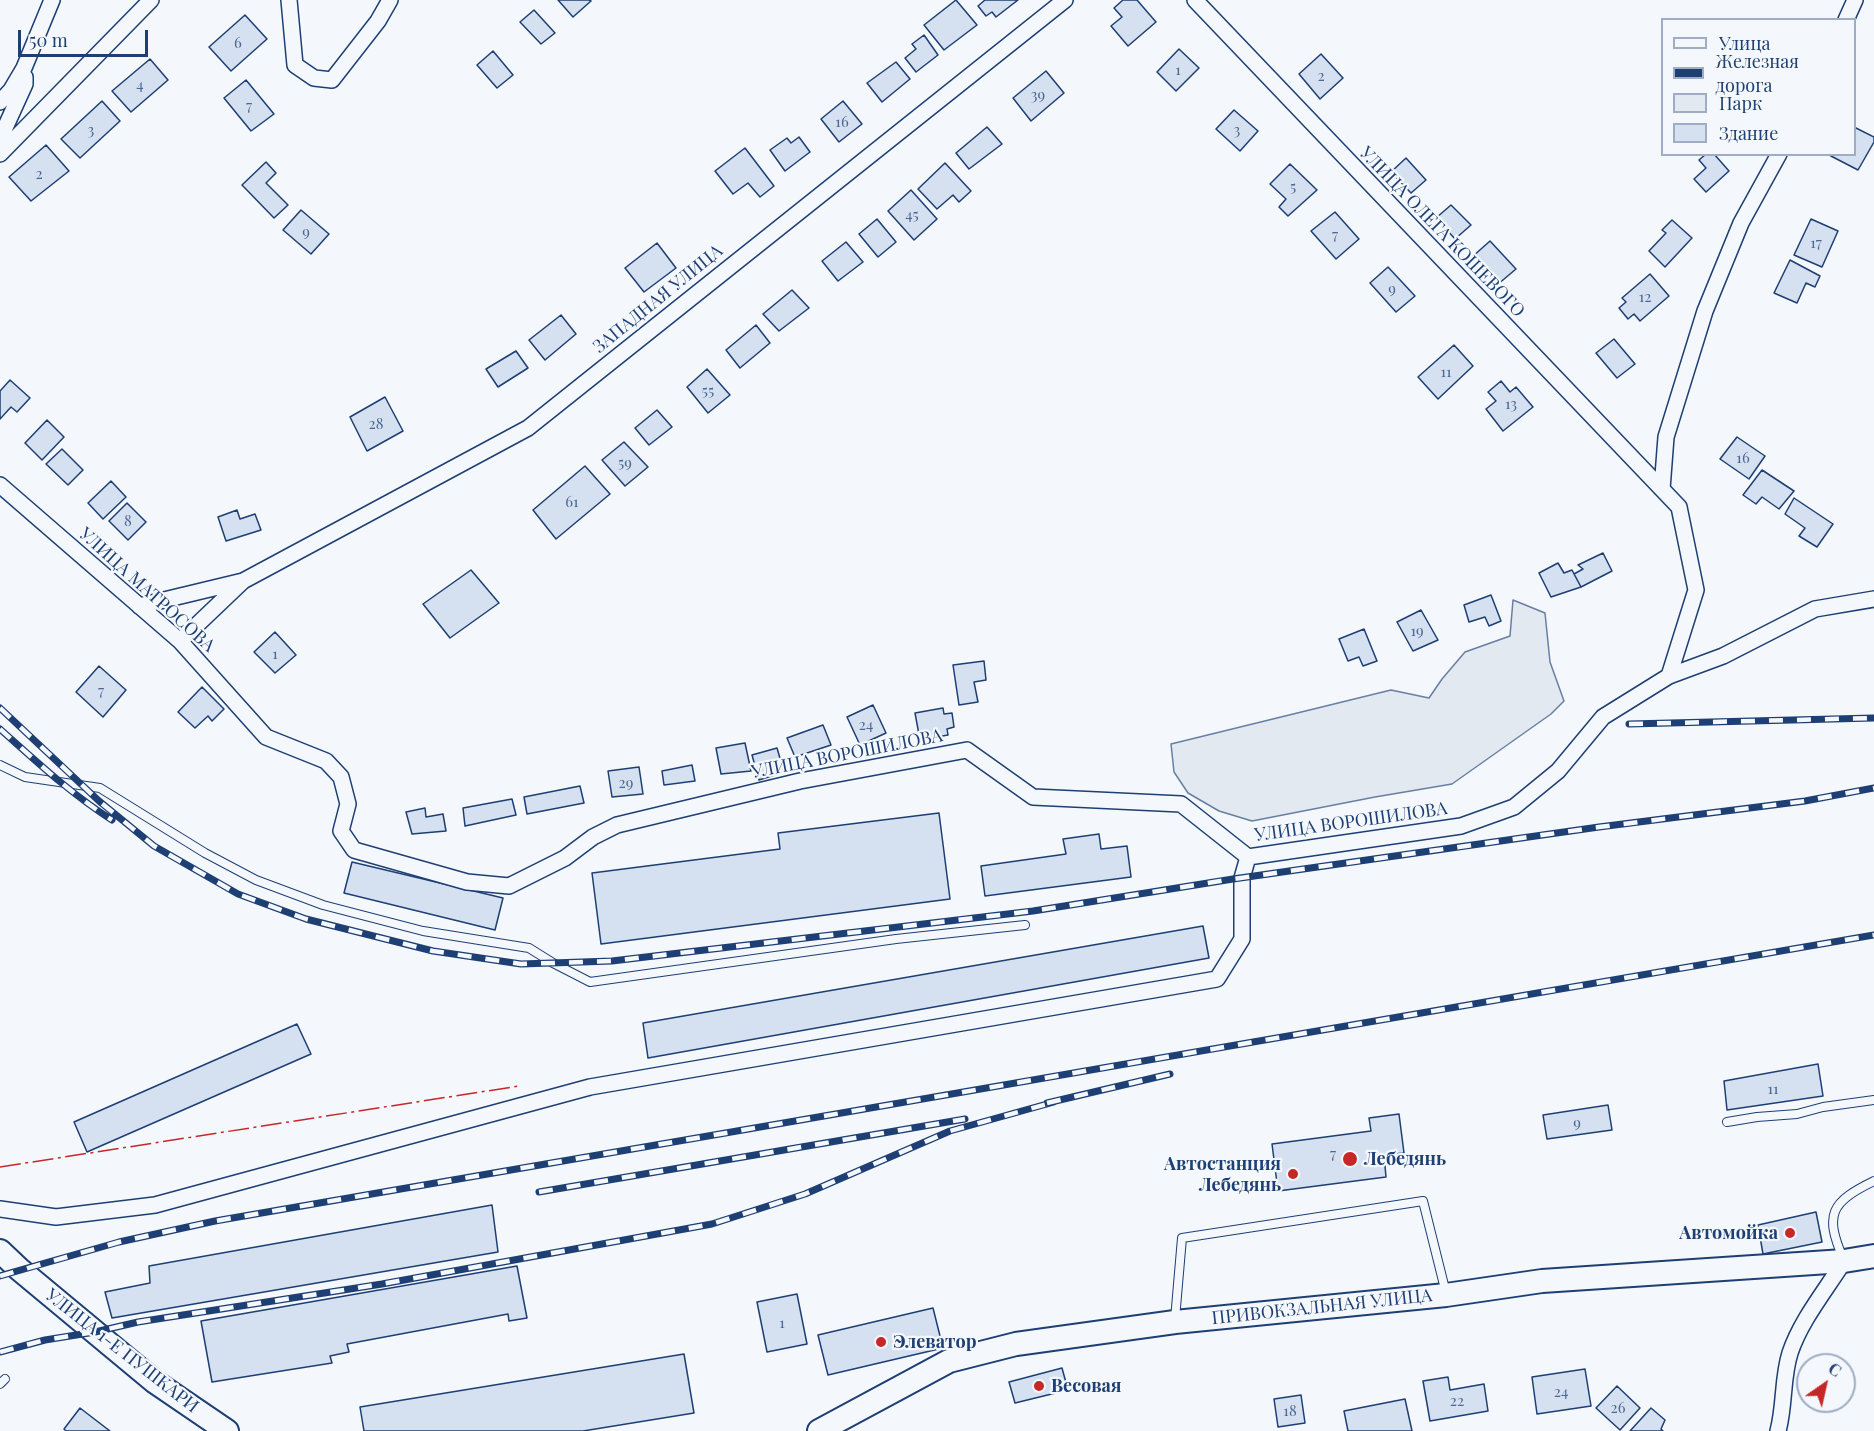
<!DOCTYPE html>
<html>
<head>
<meta charset="utf-8">
<style>
	body { margin:0 }
	#map { position:relative; width:1874px; height:1431px; overflow:hidden; background:#f4f7fb; font-family:"Playfair Display",serif }
	canvas { display:block }
	.legend { position:absolute; left:1661px; top:18px; width:195px; height:138px; box-sizing:border-box; background:#f4f7fb; border:2px solid #9eadc5; margin:0; padding:8px 10px; list-style:none; font-size:18px; color:#1d3f73 }
	.legend li { display:flex; align-items:center; gap:12px; height:30px }
	.legend b { width:30px; border:2px solid #9eadc5 }
	.north { position:absolute; left:1796px; top:1353px; width:60px; height:60px; box-sizing:border-box; background:#f4f7fb; border:2px solid #9eadc5; border-radius:50%; rotate:34deg; font-size:16px; font-weight:700; line-height:24px; text-align:center; color:#1d3f73 }
	.north::after { content:''; display:block; margin:auto; width:21px; height:27px; background:#c62828; clip-path:polygon(50% 0,100% 100%,50% 72%,0 100%) }
	.scale { position:absolute; left:18px; top:30px; width:130px; height:27px; box-sizing:border-box; border:3px solid #1d3f73; border-top:0; padding-left:8px; font-size:18px; line-height:21px; white-space:nowrap; color:#1d3f73; -webkit-text-stroke:4px #f4f7fb; paint-order:stroke }
</style>
</head>
<body>
<div id="map">
<canvas width="1874" height="1431"></canvas>
<ul class="legend">
<li><b style="height:8px;background:#f4f7fb"></b>Улица</li>
<li><b style="height:8px;background:#1d3f73"></b>Железная дорога</li>
<li><b style="height:16px;background:#e3e9f0"></b>Парк</li>
<li><b style="height:16px;background:#d5e0f0"></b>Здание</li>
</ul>
<div class="north">С</div>
<div class="scale">50 m</div>
</div>
<script>
const ctx = document.querySelector('canvas').getContext('2d');
ctx.lineJoin = 'round';
function paint(path, color) { ctx.fillStyle = color; ctx.fill(path, 'evenodd'); }
function strokePath(path, color, width, dash) { ctx.strokeStyle = color; ctx.lineWidth = width; ctx.lineCap = dash ? 'butt' : 'round'; ctx.setLineDash(dash || []); ctx.stroke(path); }
function drawText(font, color, halo, rows, align = 'center') {
  ctx.font = font + ' "Playfair Display",serif'; ctx.lineWidth = 4.5; ctx.setLineDash([]); ctx.textBaseline = 'middle'; ctx.strokeStyle = halo; ctx.fillStyle = color; for (const [text, x, y, turn = 0] of rows) {
    ctx.save(); ctx.translate(x, y); ctx.rotate((+turn || 0) * Math.PI / 180); ctx.textAlign = isNaN(turn) ? turn : align; if (halo) ctx.strokeText(text, 0, 0); ctx.fillText(text, 0, 0); ctx.restore();
  }
}
const green = new Path2D(`
	M 1513,600 L 1545,613 L 1550,662 L 1564,701 L 1551,714 L 1452,784 L 1375,797 L 1252,821 L 1219,811 L 1188,793 L 1174,772 L 1171,744 L 1391,690 L 1429,698 L 1442,679 L 1465,652 L 1510,636 Z`);
paint(green, '#e3e9f0');
strokePath(green, '#687fa3', 1.5);
const building = new Path2D(`
	M 558,0 L 589,0 L 591,1 L 573,17 Z
	M 956,0 L 977,25 L 944,50 L 924,25 Z
	M 1018,0 L 996,17 L 992,12 L 986,16 L 978,6 L 985,0 Z
	M 1123,0 L 1137,0 L 1156,22 L 1128,46 L 1111,26 L 1122,17 L 1114,8 Z
	M 534,10 L 555,33 L 541,44 L 520,22 Z
	M 245,15 L 267,39 L 231,71 L 209,47 Z
	M 924,35 L 938,55 L 916,72 L 905,58 L 916,49 L 912,44 Z
	M 1179,49 L 1199,68 L 1176,91 L 1157,72 Z
	M 493,51 L 513,75 L 497,88 L 477,65 Z
	M 1321,54 L 1343,78 L 1320,99 L 1299,74 Z
	M 150,59 L 168,80 L 131,112 L 112,91 Z
	M 896,62 L 910,79 L 882,102 L 867,83 Z
	M 1046,71 L 1064,93 L 1031,121 L 1013,98 Z
	M 246,80 L 274,114 L 251,131 L 224,98 Z
	M 102,101 L 120,121 L 80,158 L 61,139 Z
	M 843,101 L 862,124 L 839,142 L 821,119 Z
	M 1234,110 L 1258,131 L 1240,151 L 1216,129 Z
	M 987,127 L 1002,144 L 969,169 L 956,153 Z
	M 1854,127 L 1874,137 L 1874,142 L 1858,170 L 1829,155 L 1854,154 Z
	M 799,137 L 810,152 L 785,171 L 770,150 L 787,138 L 791,143 Z
	M 46,145 L 69,171 L 31,201 L 9,177 Z
	M 745,148 L 774,186 L 760,197 L 748,183 L 733,194 L 715,171 Z
	M 1706,154 L 1714,154 L 1729,171 L 1706,192 L 1694,179 L 1706,168 L 1699,160 Z
	M 1406,158 L 1426,180 L 1411,193 L 1391,172 Z
	M 266,162 L 276,173 L 266,183 L 288,205 L 274,218 L 242,185 Z
	M 945,163 L 971,191 L 959,202 L 953,195 L 937,209 L 918,189 Z
	M 1290,164 L 1317,190 L 1288,216 L 1279,207 L 1286,199 L 1270,184 Z
	M 911,190 L 937,219 L 914,240 L 888,211 Z
	M 1451,205 L 1471,225 L 1455,239 L 1436,218 Z
	M 301,210 L 329,234 L 311,254 L 283,230 Z
	M 1335,212 L 1359,239 L 1336,259 L 1311,231 Z
	M 877,219 L 896,242 L 878,257 L 859,234 Z
	M 1811,219 L 1838,231 L 1822,267 L 1794,255 Z
	M 1672,220 L 1692,238 L 1665,267 L 1649,251 L 1666,233 L 1662,230 Z
	M 1490,241 L 1516,269 L 1497,285 L 1472,257 Z
	M 846,242 L 863,262 L 838,281 L 822,261 Z
	M 657,243 L 676,268 L 644,292 L 625,268 Z
	M 1790,260 L 1820,276 L 1815,287 L 1806,283 L 1797,303 L 1774,293 Z
	M 1388,267 L 1415,296 L 1396,312 L 1370,283 Z
	M 1650,274 L 1669,296 L 1640,321 L 1634,314 L 1628,319 L 1619,308 L 1626,302 L 1622,298 Z
	M 792,290 L 809,308 L 779,331 L 763,314 Z
	M 561,315 L 576,334 L 545,360 L 529,340 Z
	M 756,325 L 770,343 L 740,368 L 726,350 Z
	M 1614,339 L 1635,364 L 1617,378 L 1596,353 Z
	M 1454,345 L 1473,366 L 1438,399 L 1418,377 Z
	M 516,351 L 528,368 L 498,387 L 486,369 Z
	M 707,369 L 730,395 L 708,413 L 687,387 Z
	M 10,380 L 30,398 L 17,412 L 11,407 L 0,419 L 0,391 Z
	M 1501,381 L 1510,392 L 1516,387 L 1533,407 L 1503,431 L 1486,409 L 1496,401 L 1488,392 Z
	M 385,397 L 403,431 L 367,451 L 350,417 Z
	M 657,410 L 672,427 L 649,445 L 635,428 Z
	M 47,420 L 64,437 L 42,460 L 25,443 Z
	M 1737,437 L 1765,456 L 1749,479 L 1720,459 Z
	M 624,442 L 648,467 L 625,486 L 602,460 Z
	M 62,449 L 83,470 L 68,485 L 46,464 Z
	M 585,466 L 610,494 L 556,539 L 533,510 Z
	M 1762,470 L 1794,491 L 1779,509 L 1762,497 L 1756,504 L 1743,495 Z
	M 111,481 L 126,497 L 103,519 L 88,503 Z
	M 1794,498 L 1833,524 L 1817,547 L 1799,536 L 1805,528 L 1785,514 Z
	M 127,503 L 146,522 L 128,540 L 109,521 Z
	M 237,510 L 240,519 L 255,514 L 261,530 L 226,541 L 218,517 Z
	M 1603,553 L 1612,571 L 1581,587 L 1574,574 L 1583,569 L 1578,565 Z
	M 1558,563 L 1564,573 L 1572,570 L 1581,587 L 1551,597 L 1539,573 Z
	M 471,570 L 499,603 L 450,638 L 423,604 Z
	M 1491,595 L 1501,621 L 1489,626 L 1485,617 L 1469,622 L 1464,605 Z
	M 1421,610 L 1438,640 L 1413,651 L 1397,622 Z
	M 1364,629 L 1377,661 L 1363,666 L 1359,657 L 1348,661 L 1339,639 Z
	M 275,632 L 296,655 L 275,673 L 254,652 Z
	M 984,661 L 986,680 L 974,682 L 978,702 L 959,705 L 953,665 Z
	M 99,666 L 126,690 L 103,717 L 76,692 Z
	M 202,687 L 224,709 L 212,721 L 208,716 L 195,728 L 178,712 Z
	M 873,705 L 886,733 L 860,745 L 847,717 Z
	M 943,708 L 944,714 L 952,713 L 954,727 L 947,729 L 948,735 L 920,740 L 915,713 Z
	M 823,725 L 831,745 L 795,757 L 787,738 Z
	M 745,743 L 751,771 L 721,774 L 716,748 Z
	M 777,748 L 784,772 L 759,780 L 752,755 Z
	M 692,765 L 695,781 L 664,785 L 662,771 Z
	M 639,767 L 643,794 L 612,797 L 608,771 Z
	M 580,786 L 584,803 L 527,814 L 524,797 Z
	M 512,799 L 516,815 L 465,826 L 463,808 Z
	M 425,808 L 426,817 L 443,814 L 446,831 L 412,834 L 406,812 Z
	M 939,813 L 950,899 L 601,944 L 592,873 L 780,849 L 778,833 Z
	M 1099,834 L 1101,849 L 1127,846 L 1131,877 L 985,896 L 981,866 L 1066,854 L 1063,839 Z
	M 352,862 L 503,898 L 495,930 L 344,893 Z
	M 1203,926 L 1209,958 L 648,1058 L 643,1023 Z
	M 297,1024 L 311,1054 L 87,1152 L 74,1122 Z
	M 1818,1064 L 1823,1096 L 1727,1110 L 1724,1081 Z
	M 1608,1105 L 1612,1130 L 1547,1139 L 1543,1115 Z
	M 1399,1114 L 1404,1153 L 1384,1155 L 1386,1177 L 1278,1191 L 1272,1144 L 1371,1131 L 1369,1118 Z
	M 492,1205 L 498,1252 L 112,1318 L 105,1292 L 150,1283 L 149,1266 Z
	M 1816,1212 L 1822,1242 L 1763,1254 L 1758,1225 Z
	M 517,1266 L 527,1318 L 509,1321 L 508,1314 L 347,1344 L 349,1352 L 330,1356 L 332,1363 L 212,1382 L 201,1321 Z
	M 797,1294 L 807,1344 L 767,1352 L 757,1302 Z
	M 933,1308 L 943,1348 L 828,1375 L 818,1335 Z
	M 684,1354 L 694,1413 L 583,1431 L 364,1431 L 360,1407 Z
	M 1062,1368 L 1068,1390 L 1015,1403 L 1009,1382 Z
	M 1585,1369 L 1591,1406 L 1537,1414 L 1532,1377 Z
	M 1448,1377 L 1450,1390 L 1484,1384 L 1488,1411 L 1430,1421 L 1423,1381 Z
	M 1617,1386 L 1640,1408 L 1620,1430 L 1596,1408 Z
	M 1301,1395 L 1305,1423 L 1278,1427 L 1274,1399 Z
	M 1405,1399 L 1412,1431 L 1348,1431 L 1344,1411 Z
	M 80,1408 L 110,1431 L 66,1431 L 64,1429 Z
	M 1651,1408 L 1665,1420 L 1661,1429 L 1663,1431 L 1630,1431 Z`);
paint(building, '#d5e0f0');
strokePath(building, '#1d3f73', 1.5);
const lane = new Path2D(`
	M 0,765 L 25,777 L 100,788 L 205,853 L 256,880 L 323,905 L 423,931 L 529,948 L 553,963 L 590,982 L 896,939 L 1025,925
	M 1727,1122 L 1757,1117 L 1797,1114 L 1823,1107 L 1874,1100
	M 1843,1258 C 1824,1214 1831,1202 1874,1181
	M 1175,1319 L 1182,1238 L 1423,1201 L 1446,1293
	M 0,1384 L 5,1379`);
const street = new Path2D(`
	M 289,0 L 295,65 L 314,78 L 332,80 L 378,21 L 390,0
	M 1195,0 L 1679,507 L 1696,590 L 1669,676
	M 1846,20 L 1855,0
	M 0,102 L 11,90 L 24,68 L 52,0
	M 0,139 L 25,84 L 25,77
	M 0,154 L 151,0
	M 0,485 L 180,641 L 266,737 L 326,761 L 341,777 L 348,804 L 341,831 L 354,850 L 467,882 L 509,886 L 565,858 L 593,837 L 617,825 L 800,781 L 967,750 L 1033,797 L 1181,804 L 1248,857 L 1461,826 L 1514,807 L 1558,771 L 1603,717 L 1669,676 L 1723,656 L 1815,609 L 1874,599
	M 1662,489 L 1666,437 L 1705,311 L 1741,223 L 1779,154
	M 243,581 L 528,428 L 1065,0
	M 139,606 L 243,581 L 180,641
	M 0,1209 L 56,1217 L 155,1205 L 590,1087 L 1217,979 L 1242,939 L 1242,878 L 1248,857
	M 1778,1431 C 1785,1405 1782,1378 1790,1353 C 1801,1320 1826,1290 1844,1261`);
const secondary = new Path2D(`
	M 0,1251 L 19,1269 L 155,1382 L 227,1431
	M 819,1431 L 949,1361 L 1016,1344 L 1175,1322 L 1446,1295 L 1542,1281 L 1844,1261 L 1874,1256`);
strokePath(lane, '#1d3f73', 10);
strokePath(street, '#1d3f73', 18);
strokePath(secondary, '#1d3f73', 26);
strokePath(lane, '#f4f7fb', 8);
strokePath(street, '#f4f7fb', 15);
strokePath(secondary, '#f4f7fb', 22);
const rail = new Path2D(`
	M 0,708 L 99,801 L 154,846 L 238,894 L 306,919 L 433,951 L 521,964 L 612,961 L 1033,911 L 1233,879 L 1599,827 L 1805,801 L 1874,788
	M 1629,724 L 1874,718
	M 0,729 C 36,761 71,794 112,820
	M 1047,1103 L 1170,1074
	M 539,1192 L 965,1119
	M 0,1276 L 119,1242 L 215,1221 L 1874,935
	M 0,1352 L 45,1340 L 95,1332 L 138,1322 L 382,1284 L 712,1224 L 805,1194 L 950,1131 L 1054,1102`);
strokePath(rail, '#1d3f73', 7);
strokePath(rail, '#f4f7fb', 4.5, [14]);
strokePath(new Path2D(`
	M 0,1167 L 519,1086`), '#c62828', 1.5, [21, 4.5, 3, 4.5]);
for (const [x, y, r, color] of [
	[1350,1159,8,"#c62828"],
	[1293,1174,6,"#c62828"],
	[1790,1233,6,"#c62828"],
	[881,1342,6,"#c62828"],
	[1039,1386,6,"#c62828"]
]) { const dot = new Path2D(); dot.arc(x, y, r, 0, 2 * Math.PI); ctx.fillStyle = color; ctx.fill(dot); strokePath(dot, '#f4f7fb', 2); }
drawText('15px', '#4b6792', null, [
	["6",238,43],
	["1",1178,70],
	["2",1321,76],
	["4",140,85],
	["39",1038,95],
	["7",249,106],
	["16",842,122],
	["3",91,130],
	["3",1237,130],
	["2",39,174],
	["5",1293,187],
	["45",912,215],
	["9",306,232],
	["7",1335,235],
	["17",1816,243],
	["9",1392,289],
	["12",1645,297],
	["11",1446,372],
	["55",708,391],
	["13",1511,404],
	["28",376,424],
	["16",1743,458],
	["59",625,463],
	["61",572,502],
	["8",128,521],
	["19",1417,631],
	["1",275,654],
	["7",101,691],
	["24",866,725],
	["29",626,783],
	["11",1773,1089],
	["9",1577,1123],
	["7",1333,1154],
	["1",782,1323],
	["24",1561,1392],
	["22",1457,1401],
	["26",1618,1408],
	["18",1290,1411]
]);
drawText('18px', '#1d3f73', '#f4f7fb', [
	["УЛИЦА ОЛЕГА КОШЕВОГО",1442,232,46],
	["ЗАПАДНАЯ УЛИЦА",658,299,-39],
	["УЛИЦА МАТРОСОВА",147,590,42],
	["УЛИЦА ВОРОШИЛОВА",847,754,-11],
	["УЛИЦА ВОРОШИЛОВА",1351,822,-8],
	["ПРИВОКЗАЛЬНАЯ УЛИЦА",1322,1307,-6],
	["УЛИЦА 1-Е ПУШКАРИ",122,1351,38]
]);
drawText('bold 18px', '#1d3f73', '#f4f7fb', [
	["Лебедянь",1364,1159],
	["Автостанция",1281,1164,"right"],
	["Лебедянь",1281,1185,"right"],
	["Автомойка",1778,1233,"right"],
	["Элеватор",893,1342],
	["Весовая",1051,1386]
], 'left');
</script>
</body>
</html>
